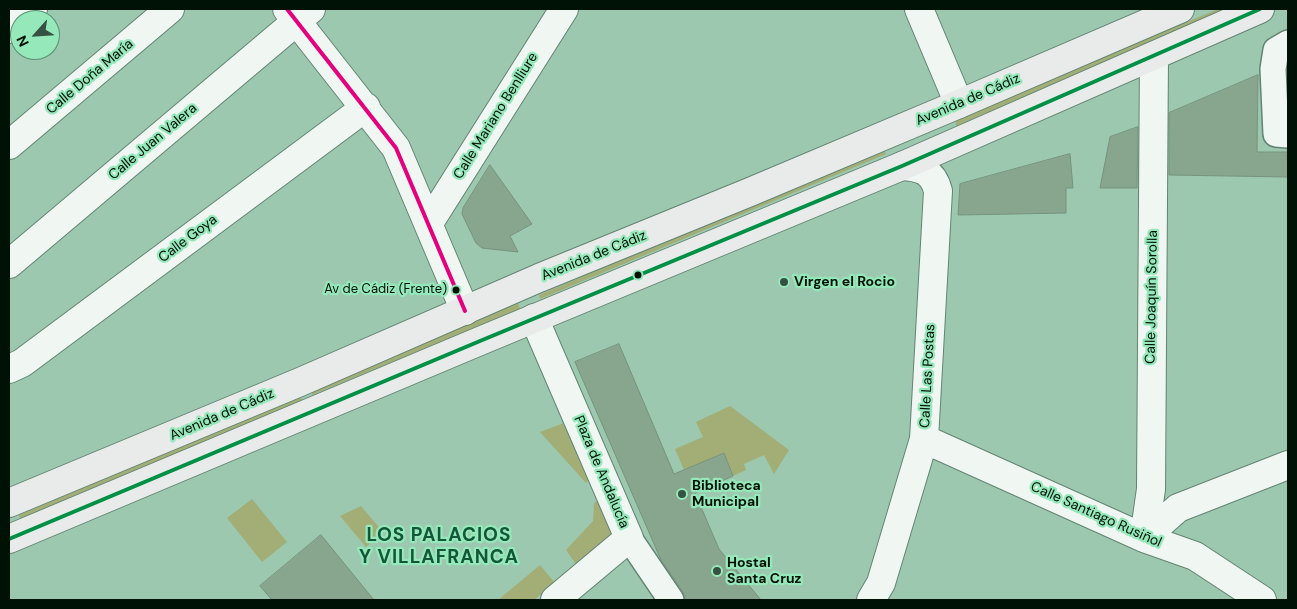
<!DOCTYPE html>
<html>
<head>
<meta charset="utf-8">
<style>
	body { margin:0 }
	#map { position:relative; width:1297px; height:609px; overflow:hidden; background:#9bc8af; font-family:"DM Sans",sans-serif }
	canvas { display:block }
	.frame { position:absolute; inset:0; border:10px solid #001106; pointer-events:none }
	.north { position:absolute; left:10px; top:10px; width:50px; height:50px; box-sizing:border-box; background:#95e8ba; border:1px solid #599272; border-radius:50%; rotate:244deg; font-size:14px; font-weight:700; line-height:20px; text-align:center; color:#001106 }
	.north::after { content:''; display:block; margin:auto; width:18px; height:22px; background:#365141; clip-path:polygon(50% 0,100% 100%,50% 72%,0 100%) }
</style>
</head>
<body>
<div id="map">
<canvas width="1297" height="609"></canvas>
<div class="frame"></div>
<div class="north">N</div>
</div>
<script>
const ctx = document.querySelector('canvas').getContext('2d');
ctx.lineJoin = 'round';
function paint(path, color) { ctx.fillStyle = color; ctx.fill(path, 'evenodd'); }
function strokePath(path, color, width, dash) { ctx.strokeStyle = color; ctx.lineWidth = width; ctx.lineCap = dash ? 'butt' : 'round'; ctx.setLineDash(dash || []); ctx.stroke(path); }
function drawText(font, color, halo, rows, align = 'center') {
  ctx.font = font + ' "DM Sans",sans-serif'; ctx.lineWidth = 4.5; ctx.setLineDash([]); ctx.textBaseline = 'middle'; ctx.strokeStyle = halo; ctx.fillStyle = color; for (const [text, x, y, turn = 0] of rows) {
    ctx.save(); ctx.translate(x, y); ctx.rotate((+turn || 0) * Math.PI / 180); ctx.textAlign = isNaN(turn) ? turn : align; if (halo) ctx.strokeText(text, 0, 0); ctx.fillText(text, 0, 0); ctx.restore();
  }
}
paint(new Path2D(`
	M 1218,9 L 1226,9 L 956,126 L 956,118 Z
	M 884,149 L 886,154 L 540,299 L 539,295 Z
	M 518,303 L 520,309 L 312,395 L 312,390 Z
	M 300,396 L 303,401 L 20,520 L 19,515 Z
	M 730,406 L 789,450 L 774,474 L 764,455 L 744,464 L 746,470 L 733,476 L 724,454 L 684,470 L 675,449 L 703,437 L 696,422 Z
	M 569,421 L 593,475 L 586,483 L 540,432 Z
	M 603,497 L 612,525 L 611,535 L 577,566 L 566,550 L 593,521 L 594,503 Z
	M 252,499 L 287,542 L 262,562 L 227,518 Z
	M 361,506 L 383,532 L 366,547 L 340,516 Z
	M 540,565 L 555,583 L 534,600 L 498,600 Z`), '#a3ae76');
const building = new Path2D(`
	M 1258,75 L 1257,152 L 1288,152 L 1288,177 L 1169,175 L 1169,113 Z
	M 1138,127 L 1137,188 L 1100,188 L 1110,137 Z
	M 1070,154 L 1073,188 L 1066,188 L 1066,213 L 958,215 L 960,184 Z
	M 490,165 L 532,224 L 510,236 L 518,252 L 482,248 L 476,243 L 462,214 L 463,208 Z
	M 619,344 L 674,474 L 724,453 L 733,476 L 695,493 L 719,549 L 761,600 L 685,600 L 683,592 L 661,560 L 575,362 Z
	M 321,535 L 374,600 L 272,600 L 260,586 Z`);
paint(building, '#88a68e');
strokePath(building, '#76937c', 1);
const pedestrian = new Path2D(`
	M 1288,43 L 1276,50 L 1273,69 L 1276,134 L 1288,135
	M 629,538 L 671,600`);
const minor = new Path2D(`
	M 287,9 L 396,148 L 465,311
	M 919,9 L 959,104
	M 9,29 L 33,9
	M 9,145 L 170,9
	M 429,223 L 564,9
	M 9,264 L 311,9
	M 534,318 L 629,538 L 555,600
	M 9,369 L 22,363 L 366,107
	M 924,439 L 1144,538 L 1195,556 L 1262,600
	M 1144,538 L 1151,489 L 1154,56
	M 1144,538 L 1178,508 L 1288,465
	M 871,600 L 881,583 L 924,439 L 938,191 C 933,171 921,167 902,166`);
const secondary = new Path2D(`
	M 9,503 L 300,382 L 539,278 L 750,192 L 959,104 L 1180,9
	M 9,539 L 480,341 L 902,166 L 1260,9`);
strokePath(pedestrian, '#638472', 28);
strokePath(minor, '#638472', 30);
strokePath(secondary, '#638472', 30);
strokePath(pedestrian, '#f0f7f3', 25);
strokePath(minor, '#f0f7f3', 28);
strokePath(secondary, '#e8ebea', 28);
strokePath(new Path2D(`
	M 9,539 L 480,341 L 902,166 L 1260,9`), '#009046', 4);
strokePath(new Path2D(`
	M 287,9 L 396,148 L 465,311`), '#e5007d', 4);
for (const [x, y, r, color] of [
	[638,275,4.5,"#001106"],
	[784,282,5,"#365141"],
	[456,290,4.5,"#001106"],
	[682,494,5,"#365141"],
	[717,571,5,"#365141"]
]) { const dot = new Path2D(); dot.arc(x, y, r, 0, 2 * Math.PI); ctx.fillStyle = color; ctx.fill(dot); strokePath(dot, '#95e8ba', 2); }
drawText('13px', '#001106', '#95e8ba', [
	["Av de Cádiz (Frente)",447,290]
], 'right');
drawText('14px', '#001106', '#95e8ba', [
	["Calle Doña María",90,77,-40],
	["Avenida de Cádiz",968,100,-23],
	["Calle Mariano Benlliure",496,116,-58],
	["Calle Juan Valera",153,142,-40],
	["Calle Goya",188,239,-37],
	["Avenida de Cádiz",594,256,-22],
	["Calle Joaquín Sorolla",1152,297,-89],
	["Calle Las Postas",928,376,-87],
	["Avenida de Cádiz",222,415,-23],
	["Plaza de Andalucía",601,472,67],
	["Calle Santiago Rusiñol",1096,515,24]
]);
drawText('bold 14px', '#001106', '#95e8ba', [
	["Virgen el Rocio",794,282],
	["Biblioteca",692,486],
	["Municipal",692,502],
	["Hostal",727,563],
	["Santa Cruz",727,579]
], 'left');
ctx.letterSpacing = '1px';
drawText('bold 19px', '#135638', '#95e8ba', [
	["LOS PALACIOS",439,536],
	["Y VILLAFRANCA",439,558]
]);
ctx.letterSpacing = '0px';
</script>
</body>
</html>
